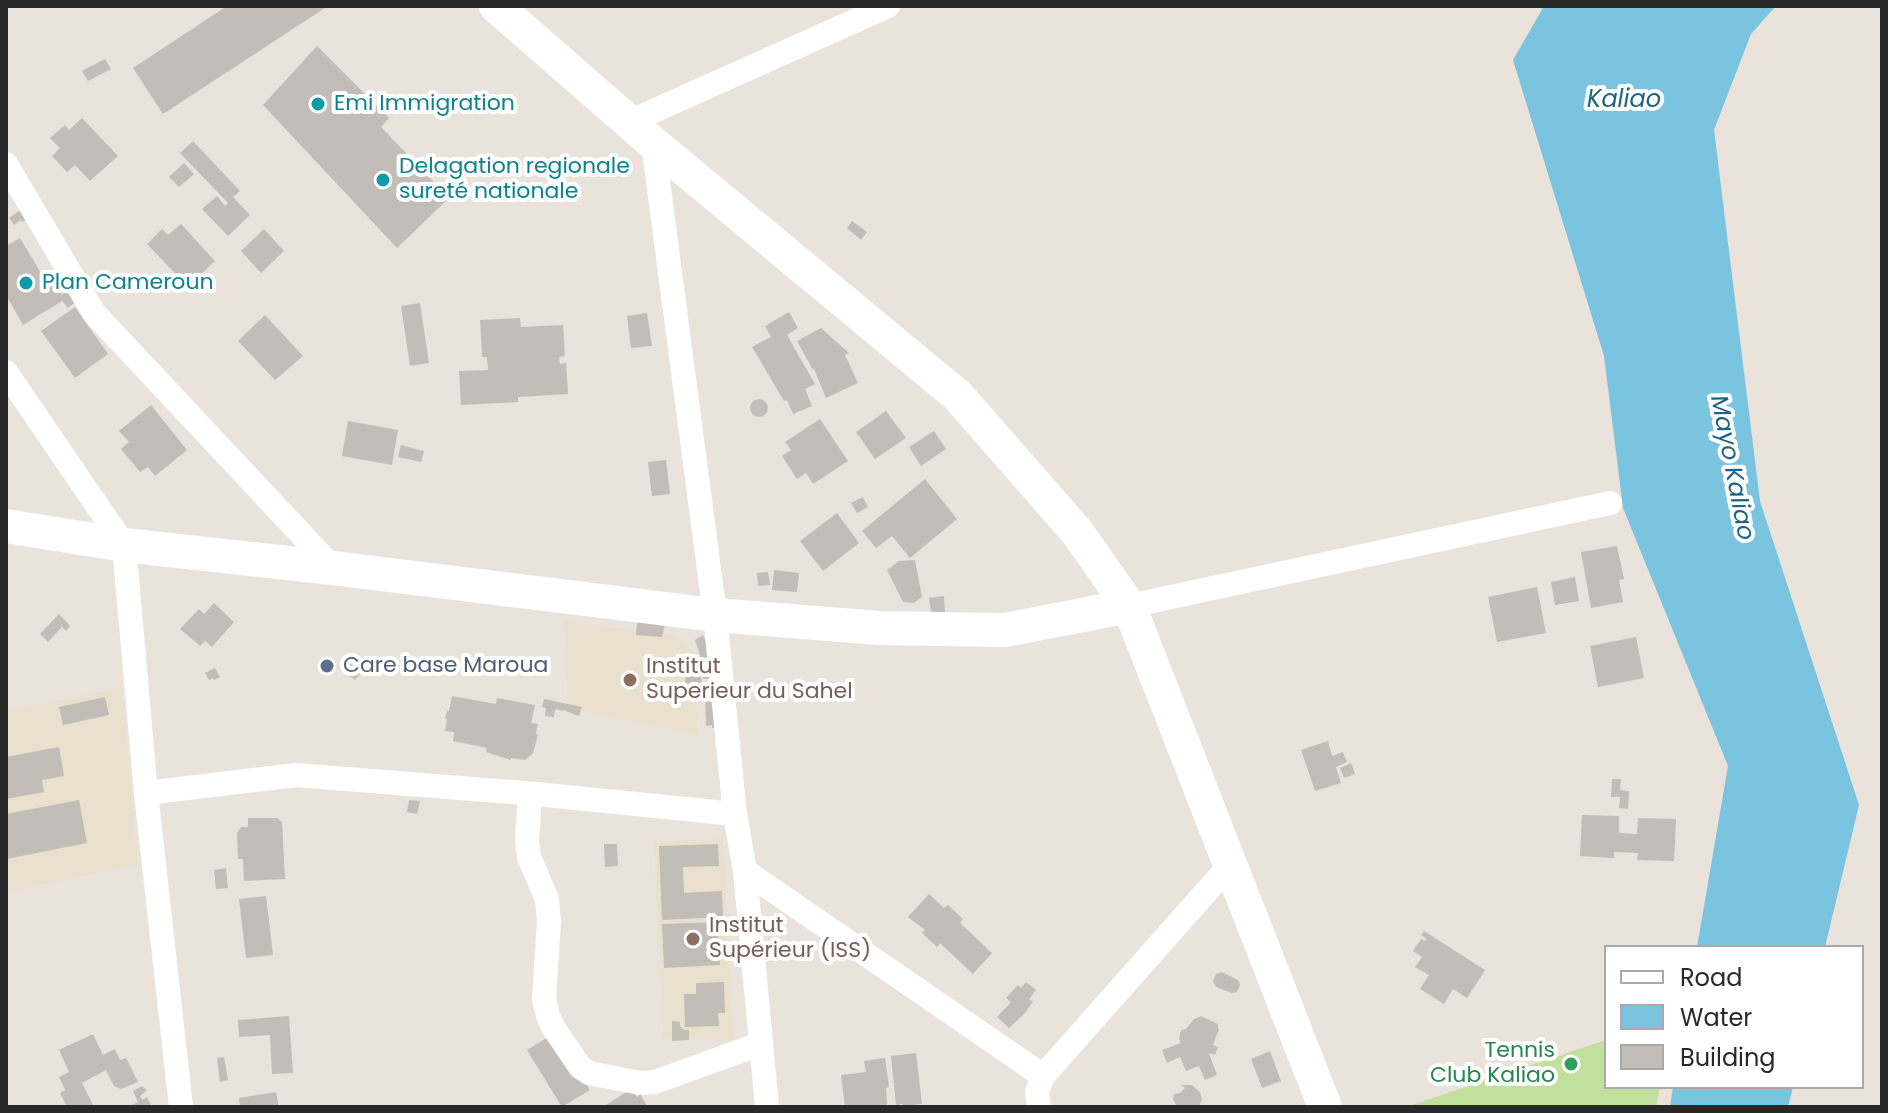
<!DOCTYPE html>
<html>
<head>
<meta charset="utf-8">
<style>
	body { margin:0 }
	#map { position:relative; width:1888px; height:1113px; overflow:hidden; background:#e9e3dc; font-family:Poppins,sans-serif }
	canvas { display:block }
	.frame { position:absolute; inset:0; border:8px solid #282828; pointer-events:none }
	.legend { position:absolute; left:1604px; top:945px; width:260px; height:144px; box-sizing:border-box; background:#fff; border:2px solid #a9a9a9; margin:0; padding:10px 14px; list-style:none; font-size:24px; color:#282828 }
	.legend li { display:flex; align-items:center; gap:16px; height:40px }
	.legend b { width:40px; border:2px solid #a9a9a9 }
</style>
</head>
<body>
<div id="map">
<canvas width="1888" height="1113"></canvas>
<div class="frame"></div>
<ul class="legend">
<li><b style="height:10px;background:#fff"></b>Road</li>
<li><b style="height:22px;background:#7ac4e0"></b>Water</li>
<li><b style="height:22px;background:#c2bdb7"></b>Building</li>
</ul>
</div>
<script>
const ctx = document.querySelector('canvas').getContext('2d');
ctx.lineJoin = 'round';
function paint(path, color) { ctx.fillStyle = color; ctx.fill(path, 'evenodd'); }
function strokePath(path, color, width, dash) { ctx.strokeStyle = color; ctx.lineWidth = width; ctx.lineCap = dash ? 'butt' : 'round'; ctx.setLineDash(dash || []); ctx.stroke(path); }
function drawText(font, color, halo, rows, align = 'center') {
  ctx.font = font + ' Poppins,sans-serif'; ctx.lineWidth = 8; ctx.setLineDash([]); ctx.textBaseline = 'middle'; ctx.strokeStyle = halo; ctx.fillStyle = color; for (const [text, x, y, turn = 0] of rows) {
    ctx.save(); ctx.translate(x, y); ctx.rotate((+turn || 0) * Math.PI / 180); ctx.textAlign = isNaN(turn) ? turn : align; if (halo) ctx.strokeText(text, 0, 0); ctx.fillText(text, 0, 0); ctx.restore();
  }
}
paint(new Path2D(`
	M 564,622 L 675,635 L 692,651 L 698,734 L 568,708 Z
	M 122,687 L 138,864 L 6,892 L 6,712 Z
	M 723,839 L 733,1041 L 663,1037 L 654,842 Z`), '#e9e0cd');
paint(new Path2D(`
	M 1606,1040 L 1606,1087 L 1660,1087 L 1656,1107 L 1406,1107 Z`), '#c2e09b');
paint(new Path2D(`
	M 1544,6 L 1776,6 L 1751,34 L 1714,130 L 1760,501 L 1859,805 L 1825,947 L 1697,947 L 1728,766 L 1623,508 L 1604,356 L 1513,60 Z
	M 1673,1087 L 1793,1087 L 1788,1107 L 1670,1107 Z`), '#7ac4e0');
paint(new Path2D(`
	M 227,6 L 328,6 L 163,114 L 133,68 Z
	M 317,46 L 389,118 L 381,127 L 449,198 L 397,248 L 263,105 Z
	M 105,59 L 111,69 L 88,81 L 82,71 Z
	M 82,118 L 118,156 L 90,181 L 75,165 L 67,172 L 52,156 L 60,148 L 50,138 L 65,125 L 69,130 Z
	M 193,141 L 240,191 L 233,197 L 250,215 L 228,236 L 202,209 L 217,196 L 225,206 L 228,203 L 180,153 Z
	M 184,163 L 194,174 L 179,187 L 169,177 Z
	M 22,209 L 27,219 L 22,222 L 21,220 L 14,225 L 9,218 Z
	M 852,221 L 867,232 L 861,240 L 847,228 Z
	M 181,224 L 215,261 L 188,287 L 147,244 L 162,229 L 168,235 Z
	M 264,229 L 284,251 L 261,273 L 241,251 Z
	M 20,238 L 48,285 L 54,281 L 62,295 L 66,292 L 68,294 L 74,289 L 80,298 L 68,308 L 62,301 L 23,325 L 6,295 L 6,246 Z
	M 420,303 L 429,363 L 410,366 L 401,306 Z
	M 75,307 L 108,354 L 75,378 L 41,331 Z
	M 789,312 L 798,328 L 787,335 L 815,384 L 805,389 L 812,406 L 793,414 L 787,400 L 784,401 L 752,347 L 771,337 L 765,326 Z
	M 647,313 L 652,346 L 631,348 L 627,316 Z
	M 265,315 L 303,356 L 275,380 L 238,341 Z
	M 520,318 L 521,327 L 563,325 L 565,356 L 559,357 L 560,364 L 566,363 L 568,394 L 518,397 L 518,402 L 461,405 L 459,371 L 488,370 L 487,357 L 482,357 L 480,320 Z
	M 821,328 L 849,353 L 845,355 L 858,383 L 826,398 L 814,369 L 813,370 L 797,341 Z
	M750 408a9 9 0 1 1 18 0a9 9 0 1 1-18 0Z
	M 151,405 L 187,450 L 155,476 L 148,467 L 140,472 L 121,449 L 129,442 L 119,431 Z
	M 886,411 L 906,438 L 875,459 L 856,432 Z
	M 820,419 L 848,461 L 813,484 L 806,473 L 797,479 L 782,456 L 791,450 L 785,442 Z
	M 348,421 L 398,430 L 392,465 L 342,456 Z
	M 934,431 L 946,449 L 921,466 L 909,447 Z
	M 401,445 L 424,451 L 421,462 L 398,457 Z
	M 666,460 L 670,494 L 652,496 L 648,462 Z
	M 925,479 L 957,519 L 910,558 L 892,536 L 876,548 L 862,531 Z
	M 863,497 L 868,507 L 857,513 L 851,503 Z
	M 837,513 L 859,543 L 823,571 L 800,541 Z
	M 1617,546 L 1624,579 L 1619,580 L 1623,602 L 1591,608 L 1581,552 Z
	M 915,560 L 922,597 L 914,603 L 903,602 L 887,570 L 899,561 Z
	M 774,570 L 799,573 L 797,592 L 772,590 Z
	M 768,572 L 770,585 L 758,586 L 757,573 Z
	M 1575,577 L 1579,601 L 1555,605 L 1551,582 Z
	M 1537,587 L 1546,633 L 1497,642 L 1488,597 Z
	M 944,596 L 945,612 L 931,613 L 929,598 Z
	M 214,603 L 234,622 L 212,647 L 205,641 L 200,646 L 180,629 L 199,609 L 204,614 Z
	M 59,614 L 70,626 L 66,631 L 61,626 L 61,628 L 48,642 L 40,634 Z
	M 637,622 L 665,624 L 662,637 L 636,635 Z
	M 703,635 L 712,656 L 716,678 L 703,679 L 702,671 L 705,670 L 695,640 Z
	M 1636,637 L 1644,678 L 1598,687 L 1590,646 Z
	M 698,659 L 702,683 L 686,685 L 683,661 Z
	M 350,663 L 361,673 L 355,680 L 343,671 Z
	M 215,668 L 220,677 L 214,680 L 213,678 L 209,680 L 205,673 Z
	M 719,691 L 720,728 L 712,728 L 712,725 L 706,726 L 705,692 Z
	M 452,696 L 496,704 L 497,698 L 535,705 L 531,723 L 538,724 L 536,734 L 538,735 L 533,753 L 525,760 L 511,758 L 511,760 L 486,752 L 487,748 L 453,741 L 454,732 L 445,731 L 447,719 L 445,718 L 447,711 L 449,711 Z
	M 105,697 L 109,715 L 63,725 L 59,707 Z
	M 544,699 L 582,707 L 579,716 L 563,710 L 563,711 L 555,709 L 554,717 L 545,716 L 546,708 L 542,707 Z
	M 1328,741 L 1332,756 L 1343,752 L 1347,762 L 1336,767 L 1341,783 L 1315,791 L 1301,750 Z
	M 59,747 L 64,776 L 42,780 L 44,792 L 6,799 L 6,757 Z
	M 1351,763 L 1355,774 L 1344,778 L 1340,768 Z
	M 1612,779 L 1621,779 L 1620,790 L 1629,791 L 1628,809 L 1619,808 L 1620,797 L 1611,797 Z
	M 79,800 L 87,843 L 6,859 L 6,814 Z
	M 409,800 L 420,801 L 417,814 L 407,812 Z
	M 1582,815 L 1619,816 L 1619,833 L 1637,834 L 1638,818 L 1676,819 L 1674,861 L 1637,860 L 1638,853 L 1614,852 L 1614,858 L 1580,856 Z
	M 248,818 L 277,818 L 282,822 L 285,879 L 244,881 L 243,859 L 238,859 L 237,833 L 241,827 L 248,827 Z
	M 604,844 L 617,844 L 618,866 L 605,867 Z
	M 718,844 L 719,866 L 683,867 L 684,893 L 722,891 L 723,917 L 662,920 L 659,846 Z
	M 226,868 L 228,888 L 216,889 L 214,870 Z
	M 929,894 L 944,908 L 948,905 L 963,919 L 960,923 L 992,953 L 973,974 L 940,943 L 937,947 L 922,933 L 925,930 L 908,917 Z
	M 266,896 L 273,955 L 246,958 L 239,899 Z
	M 718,922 L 720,965 L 664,968 L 662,924 Z
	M 1424,931 L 1485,970 L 1467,998 L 1453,989 L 1444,1004 L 1420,989 L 1429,975 L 1415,967 L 1422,957 L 1413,951 L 1421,939 L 1425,941 L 1427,939 L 1421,935 Z
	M 1222,972 L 1238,980 L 1240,985 L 1237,992 L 1232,993 L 1216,987 L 1213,981 L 1216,974 Z
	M 724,982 L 725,1013 L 718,1013 L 719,1026 L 685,1027 L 684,994 L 696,994 L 696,983 Z
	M 1026,982 L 1036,990 L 1029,999 L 1033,1002 L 1025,1013 L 1009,1028 L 997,1017 L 1011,1002 L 1006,998 L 1018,985 L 1021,988 Z
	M 289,1016 L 293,1073 L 272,1074 L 270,1035 L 239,1037 L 238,1020 Z
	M 1201,1016 L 1218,1024 L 1218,1029 L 1219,1029 L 1213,1045 L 1218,1047 L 1215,1055 L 1209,1053 L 1217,1075 L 1205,1080 L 1199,1066 L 1186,1071 L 1180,1057 L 1167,1063 L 1162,1050 L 1181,1043 L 1179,1039 L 1181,1030 L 1186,1029 L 1194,1019 Z
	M 672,1021 L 680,1022 L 680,1026 L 684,1030 L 689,1030 L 689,1040 L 672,1041 Z
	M 555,1033 L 590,1090 L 562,1107 L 527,1050 Z
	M 93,1034 L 103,1055 L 115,1049 L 120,1060 L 126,1058 L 138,1082 L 121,1089 L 114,1086 L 106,1070 L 82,1083 L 94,1107 L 67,1107 L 60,1093 L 65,1090 L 59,1077 L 69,1072 L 59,1050 Z
	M 1270,1051 L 1281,1081 L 1262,1088 L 1251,1059 Z
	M 916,1053 L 922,1104 L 903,1106 L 903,1104 L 896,1105 L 891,1056 Z
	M 224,1057 L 228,1080 L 220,1082 L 217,1058 Z
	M 885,1058 L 889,1087 L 886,1088 L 887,1107 L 845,1107 L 841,1075 L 866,1072 L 864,1061 Z
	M 1181,1085 L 1192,1085 L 1200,1092 L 1202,1099 L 1199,1107 L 1177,1107 L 1173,1099 L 1174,1094 L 1180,1093 L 1185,1088 Z
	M 142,1086 L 147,1090 L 140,1096 L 142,1100 L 147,1097 L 152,1107 L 127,1107 L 138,1102 L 133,1091 Z
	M 631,1089 L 637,1097 L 640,1094 L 648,1107 L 603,1107 Z
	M 276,1092 L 279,1107 L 240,1107 L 239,1098 Z`), '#c2bdb7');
strokePath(new Path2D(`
	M 629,122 L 888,6
	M 653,143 L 715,615 L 735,814 L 745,871 L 767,1107
	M 6,164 L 94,313 L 333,568
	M 6,372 L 124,545 L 146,793 L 181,1107
	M 1129,606 L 1610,503
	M 146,793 L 296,775 L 536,794 L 735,814
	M 530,794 L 527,840 L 529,857 L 547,899 L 549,922 L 544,999 L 548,1016 L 553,1027 L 580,1067 L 589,1073 L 640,1083 L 655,1082 L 760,1044
	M 745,871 L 1043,1076
	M 1039,1107 L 1037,1092 L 1043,1076 L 1230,865`), '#fff', 24);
strokePath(new Path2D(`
	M 496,6 L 653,143 L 958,396 L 1077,532 L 1129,606 L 1325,1107
	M 6,526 L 124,545 L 333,568 L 715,615 L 879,628 L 1005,630 L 1129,606`), '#fff', 34);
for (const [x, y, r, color] of [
	[318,104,8,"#0f9aa8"],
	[383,180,8,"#0f9aa8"],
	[26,283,8,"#0f9aa8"],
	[327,666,8,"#5c6f8a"],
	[630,680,8,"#8d6e63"],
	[693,939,8,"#8d6e63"],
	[1571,1064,8,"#2e9e5b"]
]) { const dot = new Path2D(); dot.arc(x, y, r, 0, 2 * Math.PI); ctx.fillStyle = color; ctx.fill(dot); strokePath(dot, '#fff', 3); }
drawText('22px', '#0d838f', '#fff', [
	["Emi Immigration",334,104],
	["Delagation regionale",399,167],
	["sureté nationale",399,192],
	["Plan Cameroun",42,283]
], 'left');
drawText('22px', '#4e5e75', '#fff', [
	["Care base Maroua",343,666]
], 'left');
drawText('22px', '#785e54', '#fff', [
	["Institut",646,667],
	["Superieur du Sahel",646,692],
	["Institut",709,926],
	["Supérieur (ISS)",709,951]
], 'left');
drawText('22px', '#27864d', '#fff', [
	["Tennis",1555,1051],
	["Club Kaliao",1555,1076]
], 'right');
drawText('italic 24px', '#1d6388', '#fff', [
	["Kaliao",1624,101],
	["Mayo Kaliao",1731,468,79]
]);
</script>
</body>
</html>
